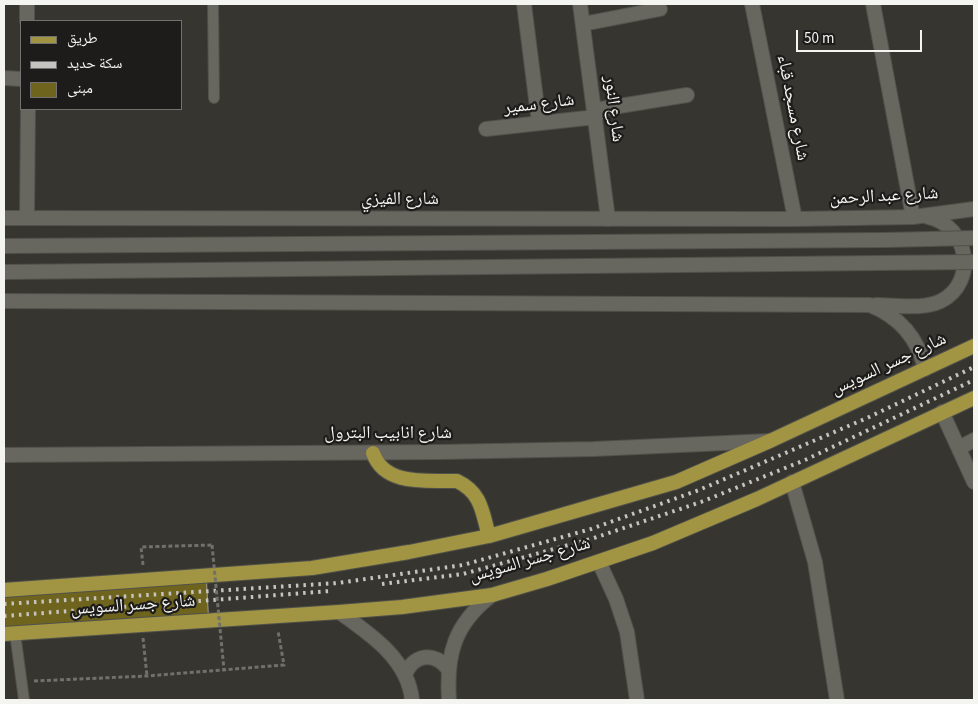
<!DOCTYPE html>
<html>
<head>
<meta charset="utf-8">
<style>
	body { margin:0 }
	#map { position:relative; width:978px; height:704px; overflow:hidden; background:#36352f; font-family:"Source Sans 3","Noto Naskh Arabic",sans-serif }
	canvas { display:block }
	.frame { position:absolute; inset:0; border:5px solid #f4f4f0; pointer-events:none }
	.legend { position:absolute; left:20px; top:20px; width:162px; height:90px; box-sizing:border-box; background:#1d1c1a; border:1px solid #737270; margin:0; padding:6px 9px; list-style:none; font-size:15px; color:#f4f4f0 }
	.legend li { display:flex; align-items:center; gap:10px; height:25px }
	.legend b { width:25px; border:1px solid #737270 }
	.scale { position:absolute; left:796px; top:30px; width:126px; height:22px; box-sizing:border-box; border:2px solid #f4f4f0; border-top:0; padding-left:6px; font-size:15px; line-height:18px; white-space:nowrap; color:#f4f4f0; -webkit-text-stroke:4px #1d1c1a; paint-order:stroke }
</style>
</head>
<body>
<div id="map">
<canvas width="978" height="704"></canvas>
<div class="frame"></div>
<ul class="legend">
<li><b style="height:6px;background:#a19543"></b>طريق</li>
<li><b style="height:6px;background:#c5c4c0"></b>سكة حديد</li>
<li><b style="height:14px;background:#6f641d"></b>مبنى</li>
</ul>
<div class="scale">50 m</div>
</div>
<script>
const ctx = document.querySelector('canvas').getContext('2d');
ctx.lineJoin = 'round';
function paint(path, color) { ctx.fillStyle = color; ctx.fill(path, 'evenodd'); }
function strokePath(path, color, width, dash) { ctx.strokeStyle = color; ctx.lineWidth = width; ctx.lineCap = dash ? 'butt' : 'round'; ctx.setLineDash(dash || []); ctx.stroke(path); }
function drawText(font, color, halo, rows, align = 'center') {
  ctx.font = font + ' "Source Sans 3","Noto Naskh Arabic",sans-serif'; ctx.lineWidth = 4.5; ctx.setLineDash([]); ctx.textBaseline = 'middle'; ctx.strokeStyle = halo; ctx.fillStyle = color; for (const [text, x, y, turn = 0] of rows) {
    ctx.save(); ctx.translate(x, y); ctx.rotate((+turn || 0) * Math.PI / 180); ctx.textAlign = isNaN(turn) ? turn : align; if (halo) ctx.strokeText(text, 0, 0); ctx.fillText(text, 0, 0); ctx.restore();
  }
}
const building = new Path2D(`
	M 206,572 L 209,627 L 4,641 L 4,585 Z`);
paint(building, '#6f641d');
strokePath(building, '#a2a19a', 1);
const service = new Path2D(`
	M 213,4 L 214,98
	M 15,633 L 24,700`);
const minor = new Path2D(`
	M 27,4 L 27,21
	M 524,4 L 539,123
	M 580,4 L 608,219
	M 752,4 L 795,219
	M 873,4 L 913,217
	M 583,24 L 660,9
	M 4,78 L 21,79
	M 595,110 L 687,95
	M 486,129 L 596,117
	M 27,218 L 28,109
	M 942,412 L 974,482
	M 959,448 L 974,440
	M 792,482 L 815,562 L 837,700
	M 599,562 L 616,599 L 627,632 L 637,700
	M 339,612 C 370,634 408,659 412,700
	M 405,675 C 413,654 435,651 448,669
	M 449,700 C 446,655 454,624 492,595`);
const tertiary = new Path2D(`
	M 4,455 L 441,452 L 594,449 L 769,441`);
const secondary = new Path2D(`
	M 4,218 L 795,219 L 913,217 L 974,209
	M 4,246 L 885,240
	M 4,272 L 878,263
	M 4,301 L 870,305 C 900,317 918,338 925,369
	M 876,305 C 897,305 922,310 941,301 C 978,282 969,226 928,217`);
const primary = new Path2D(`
	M 373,453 C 385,487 428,480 457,481 C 482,493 482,512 489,536
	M 4,590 L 312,568 L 409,552 L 489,536 L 676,482 L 772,440 L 974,346
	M 4,634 L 339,612 L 402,607 L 492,595 L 547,579 L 653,543 L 757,499 L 974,398`);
strokePath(service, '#51514b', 12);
strokePath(minor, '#51514b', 16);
strokePath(tertiary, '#51514b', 16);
strokePath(secondary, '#51514b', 16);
strokePath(primary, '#51514b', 16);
strokePath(new Path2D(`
	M 143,565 L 141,547 L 212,545
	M 143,638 L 147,676
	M 34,681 L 147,676 L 284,665 L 278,631`), '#71706b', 3, [4, 2.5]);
strokePath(service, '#67665f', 10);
strokePath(minor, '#67665f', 14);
strokePath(tertiary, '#67665f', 14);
strokePath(secondary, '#67665f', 14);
strokePath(primary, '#a19543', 14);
strokePath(new Path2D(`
	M 382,584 L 463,574 L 594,538 L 701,502 L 805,460 L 974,380
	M 4,604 L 338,583 L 463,565 L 591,529 L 699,490 L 867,418 L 974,367
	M 4,616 L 330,591`), '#c5c4c0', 4, [2.5, 5]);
const secondaryBridge = new Path2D(`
	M 885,240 L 974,238
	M 878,263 L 974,262`);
strokePath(secondaryBridge, '#51514b', 16, []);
strokePath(new Path2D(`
	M 212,545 L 224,670`), '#71706b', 3, [4, 2.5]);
strokePath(secondaryBridge, '#67665f', 14);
drawText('18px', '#f4f4f0', '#1d1c1a', [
	["شارع سمير",539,105,-7],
	["شارع مسجد قباء",792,108,79],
	["شارع النور",613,109,83],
	["شارع عبد الرحمن",884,197,-3],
	["شارع الفيزي",400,200],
	["شارع جسر السويس",889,365,-25],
	["شارع انابيب البترول",388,434],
	["شارع جسر السويس",530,561,-16],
	["شارع جسر السويس",133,606,-4]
]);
</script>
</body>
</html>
